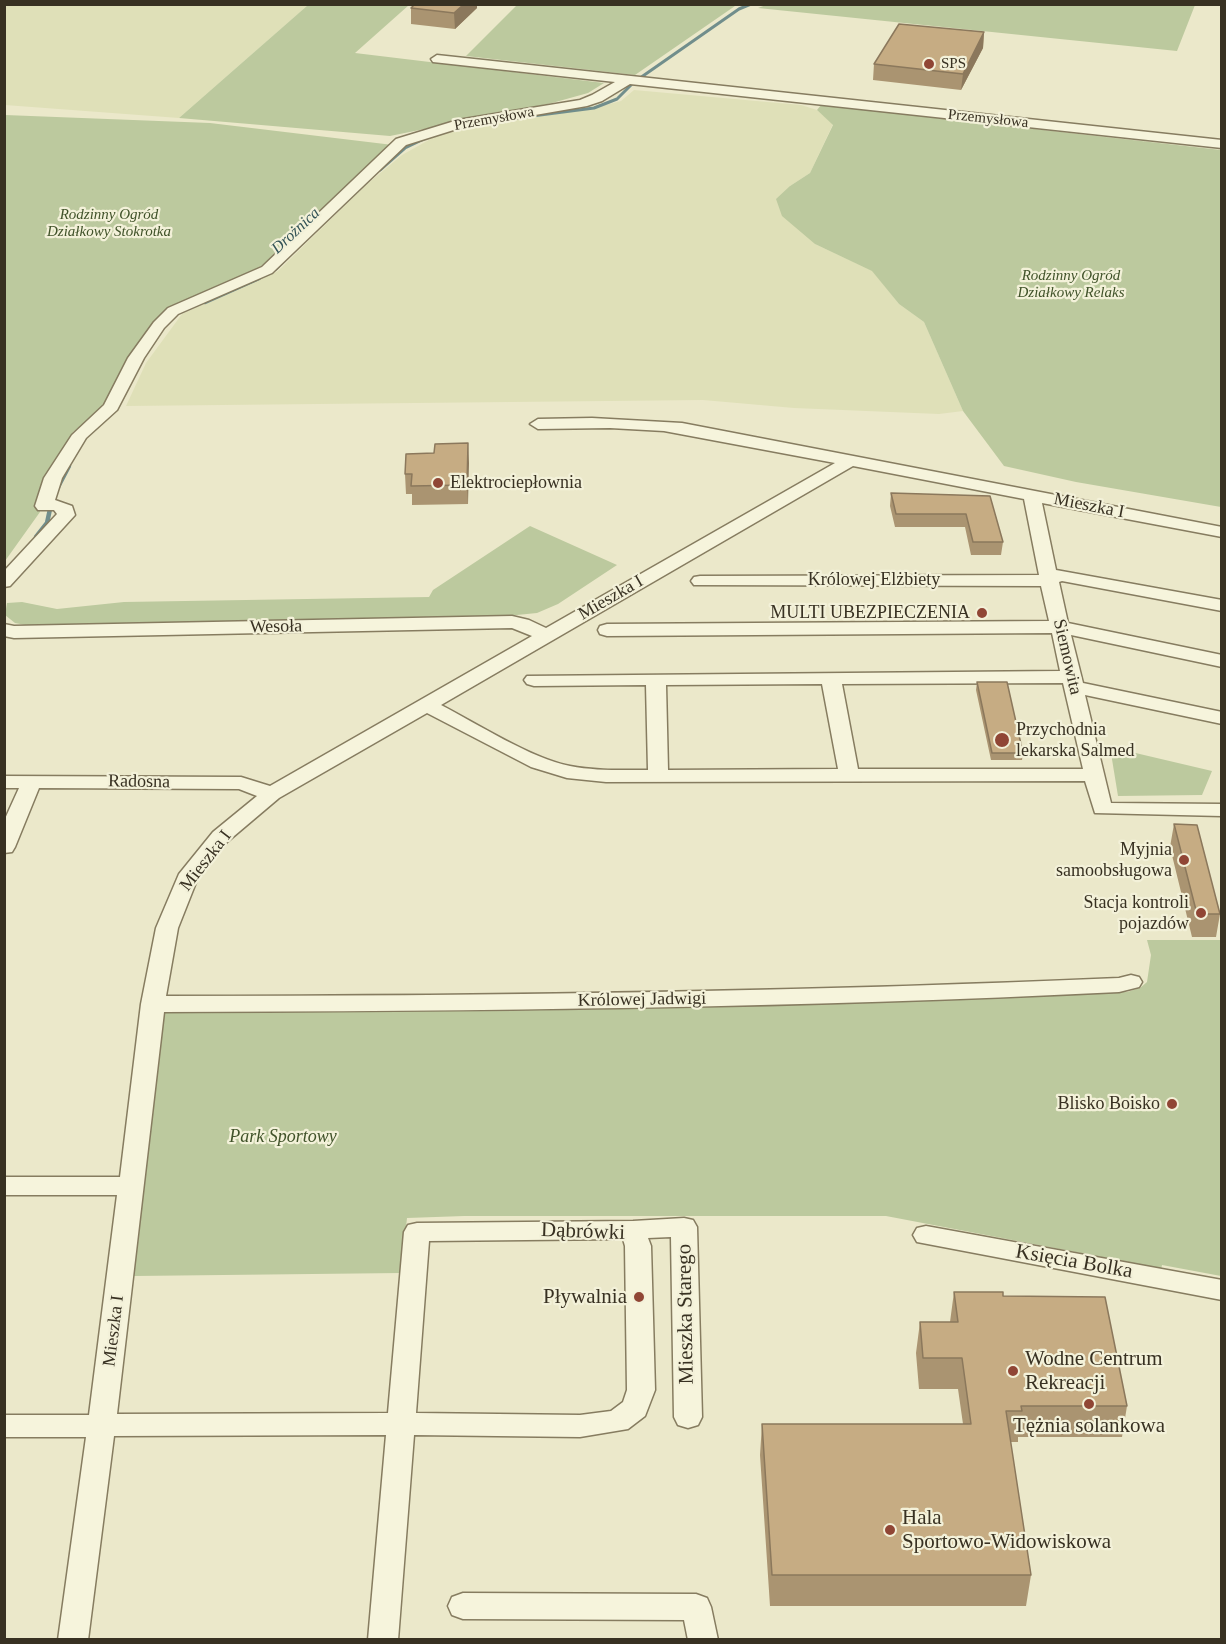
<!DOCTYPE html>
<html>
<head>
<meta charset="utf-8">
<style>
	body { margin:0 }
	#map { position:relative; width:1226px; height:1644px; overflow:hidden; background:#ebe8ca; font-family:"Times New Roman",serif }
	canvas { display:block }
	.frame { position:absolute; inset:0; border:6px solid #383122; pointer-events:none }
</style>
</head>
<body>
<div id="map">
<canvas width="1226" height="1644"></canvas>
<div class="frame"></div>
</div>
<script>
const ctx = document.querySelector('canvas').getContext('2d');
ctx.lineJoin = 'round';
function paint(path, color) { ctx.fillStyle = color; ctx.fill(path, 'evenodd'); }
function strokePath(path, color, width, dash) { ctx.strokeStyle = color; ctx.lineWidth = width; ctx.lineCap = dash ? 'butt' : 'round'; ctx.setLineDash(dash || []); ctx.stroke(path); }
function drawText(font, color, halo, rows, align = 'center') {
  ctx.font = font + ' "Times New Roman",serif'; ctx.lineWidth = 4.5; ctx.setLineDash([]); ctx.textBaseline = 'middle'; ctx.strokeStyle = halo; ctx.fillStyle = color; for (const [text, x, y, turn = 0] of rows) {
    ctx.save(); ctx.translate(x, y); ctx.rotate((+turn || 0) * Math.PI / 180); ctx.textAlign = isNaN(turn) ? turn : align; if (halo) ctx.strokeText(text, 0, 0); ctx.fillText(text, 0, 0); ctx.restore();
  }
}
paint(new Path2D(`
	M 4,5 L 308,5 L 179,118 L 5,105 Z
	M 634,90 L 801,105 L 817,110 L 833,124 L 810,173 L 790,186 L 815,244 L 873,271 L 899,304 L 924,322 L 963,411 L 939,414 L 794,408 L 703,400 L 126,406 L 146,363 L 182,314 L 278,271 L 366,185 L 402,155 L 436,136 L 484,124 L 585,110 L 621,101 Z`), '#dfe0b8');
paint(new Path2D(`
	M 718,4 L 735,6 L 635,75 L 466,56 L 517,5 Z
	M 308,5 L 409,5 L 355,53 L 604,83 L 588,93 L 552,103 L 390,136 L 179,118 Z
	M 766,5 L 766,4 L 1195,5 L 1177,51 L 758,8 Z
	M 821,105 L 1221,150 L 1221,507 L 1076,482 L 1004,466 L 963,411 L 924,322 L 899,304 L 872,271 L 815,244 L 782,216 L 776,199 L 790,186 L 810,173 L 833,125 L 817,110 Z
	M 5,115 L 210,123 L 393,145 L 276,256 L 246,276 L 166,309 L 128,362 L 102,409 L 73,432 L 40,500 L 40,512 L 5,561 Z
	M 530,526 L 617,565 L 558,604 L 537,613 L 446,622 L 41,628 L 15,623 L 5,615 L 7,603 L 22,602 L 57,609 L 124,602 L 429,597 L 433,590 Z
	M 1110,747 L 1212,771 L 1202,795 L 1118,796 Z
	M 1147,940 L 1221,940 L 1221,1276 L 1162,1265 L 1161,1270 L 1144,1265 L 886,1216 L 464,1216 L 407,1218 L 401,1273 L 134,1276 L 132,1186 L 153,1004 L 1127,992 L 1140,988 L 1147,982 L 1151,955 Z`), '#bcc99e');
strokePath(new Path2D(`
	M 640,78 L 739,9 L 751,4
	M 517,118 L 594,108 L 617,99 L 632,84
	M 380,170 L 405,148 L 426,138
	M 276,269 L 290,255
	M 255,280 L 268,274`), '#718e8c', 3);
strokePath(new Path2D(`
	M 205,302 L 259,278
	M 58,487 L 69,466
	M 36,537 L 47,523 L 50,509`), '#718e8c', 4.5);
const street = new Path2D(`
	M 437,55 L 1222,140 L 1222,148 L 630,84 L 602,101 L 587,106 L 460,128 L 406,145 L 272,273 L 178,314 L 164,328 L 144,358 L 117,410 L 86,438 L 62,478 L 55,500 L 72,506 L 75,515 L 10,586 L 4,587 L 4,571 L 57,514 L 54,510 L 38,510 L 35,506 L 44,478 L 72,435 L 104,405 L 128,358 L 154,322 L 168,308 L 262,267 L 396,139 L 458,120 L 580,100 L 592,95 L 615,82 L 433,62 L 431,59 Z
	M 592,418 L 682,423 L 1222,527 L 1222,537 L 1042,503 L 1056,570 L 1222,600 L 1222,611 L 1062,581 L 1059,582 L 1068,623 L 1222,655 L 1222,667 L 1071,635 L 1083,683 L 1222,712 L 1222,724 L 1085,695 L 1111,803 L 1222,804 L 1222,816 L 1095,813 L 1085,781 L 606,782 L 567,778 L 531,767 L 427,713 L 279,798 L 227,842 L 197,880 L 178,928 L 166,996 C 484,996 801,992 1119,978 L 1131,975 L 1139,977 L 1142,982 L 1139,987 L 1119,992 C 801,1008 482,1011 164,1012 L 117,1414 L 388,1413 L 404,1232 L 408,1225 L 417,1223 L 633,1221 L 684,1218 L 693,1220 L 697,1227 L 702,1417 L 698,1425 L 688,1428 L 678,1425 L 674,1417 L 671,1237 L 648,1238 L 651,1246 L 655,1390 L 645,1416 L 628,1429 L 580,1437 L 414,1435 L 398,1640 L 368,1640 L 386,1435 L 114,1436 L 88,1640 L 58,1640 L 86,1437 L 4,1437 L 4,1415 L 89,1415 L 117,1195 L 4,1195 L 4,1177 L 120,1177 L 141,1004 L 156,928 L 179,874 L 213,832 L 257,796 L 239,789 L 39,788 L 15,847 L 12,852 L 4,853 L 4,821 L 19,788 L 4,788 L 4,776 L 241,777 L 270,786 L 532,636 L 512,628 L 14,638 L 4,636 L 4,624 L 14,626 L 512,616 L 529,620 L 546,628 L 835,463 L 664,431 L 610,428 L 538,429 L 530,424 L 538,419 ZM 853,466 L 1024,499 L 1039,575 L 700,576 L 694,577 L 691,581 L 694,585 L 1041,586 L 1049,621 L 607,624 L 600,626 L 598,630 L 600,634 L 607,636 L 1052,633 L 1060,671 L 527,676 L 524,680 L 527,684 L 534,686 L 646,685 L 648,770 C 622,770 595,771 570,766 C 532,759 476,723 441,705 ZM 1063,683 L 1083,769 L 858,769 L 842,684 ZM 822,684 L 838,769 L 668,770 L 666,685 ZM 623,1239 L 625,1246 L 627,1390 L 623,1402 L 611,1411 L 580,1415 L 416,1413 L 429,1241 Z
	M 926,1226 L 1222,1280 L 1222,1300 L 917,1242 L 913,1235 L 917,1228 Z
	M 463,1593 L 696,1594 L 707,1598 L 711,1607 L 718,1640 L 688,1640 L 684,1620 L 463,1619 L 452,1615 L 448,1606 L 452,1597 Z`);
strokePath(street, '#867c60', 3);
paint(street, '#f6f4dc');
paint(new Path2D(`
	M 411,8 L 477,8 L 455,29 L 411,24 Z
	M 984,32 L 983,48 L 961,90 L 873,80 L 874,64 Z
	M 468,443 L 468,504 L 412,505 L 412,494 L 406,494 L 405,474 L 434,453 Z
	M 891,493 L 990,496 L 1003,542 L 1001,555 L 971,555 L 965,527 L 895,527 L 890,506 Z
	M 977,682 L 1023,753 L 1022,760 L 991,760 L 976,690 Z
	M 1174,824 L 1220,914 L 1216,937 L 1192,937 L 1170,847 Z
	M 954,1292 L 1003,1296 L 1127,1406 L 1122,1437 L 1018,1437 L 1018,1442 L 1010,1442 L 1031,1575 L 1026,1606 L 770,1606 L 760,1455 L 762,1424 L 963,1424 L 958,1389 L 919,1389 L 916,1353 L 920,1322 L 950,1322 Z`), '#aa9471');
paint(new Path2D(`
	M 464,4 L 477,4 L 477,8 L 455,29 L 454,13 Z
	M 984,32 L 983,48 L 961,90 L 963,74 Z
	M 468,443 L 469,463 L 468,504 L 467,485 Z`), '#8b785c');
const building = new Path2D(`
	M 415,4 L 464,4 L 454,13 L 411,8 Z
	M 899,24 L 984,32 L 963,74 L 874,64 Z
	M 468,443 L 467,485 L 411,486 L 412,474 L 405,474 L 406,454 L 434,453 L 435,444 Z
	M 891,493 L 990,496 L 1003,542 L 973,542 L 966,514 L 896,514 Z
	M 977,682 L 1007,682 L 1023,753 L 992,753 Z
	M 1174,824 L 1197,825 L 1220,914 L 1197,914 Z
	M 954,1292 L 1003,1292 L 1003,1296 L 1105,1297 L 1127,1406 L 1021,1406 L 1022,1411 L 1006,1411 L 1031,1575 L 772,1575 L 762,1424 L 971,1424 L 962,1358 L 923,1358 L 920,1322 L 958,1322 Z`);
paint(building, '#c6ac83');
strokePath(building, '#8b785c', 1.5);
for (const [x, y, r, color] of [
	[929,64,6,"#904635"],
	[438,483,6,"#904635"],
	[982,613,6,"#904635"],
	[1002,740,8,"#904635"],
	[1184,860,6,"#904635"],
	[1201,913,6,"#904635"],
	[1172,1104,6,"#904635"],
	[639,1297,6,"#904635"],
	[1013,1371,6,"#904635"],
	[1089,1404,6,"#904635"],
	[890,1530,6,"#904635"]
]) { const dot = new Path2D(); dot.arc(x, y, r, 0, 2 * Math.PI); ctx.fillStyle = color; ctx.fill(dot); strokePath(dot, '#f3f1d9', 2); }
drawText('15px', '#383122', '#f3f1d9', [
	["SPS",941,64]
], 'left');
drawText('15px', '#383122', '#f3f1d9', [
	["Przemysłowa",494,119,-10],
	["Przemysłowa",988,119,6]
]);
drawText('italic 15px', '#41532a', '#f3f1d9', [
	["Rodzinny Ogród",109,215],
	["Działkowy Stokrotka",109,232],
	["Rodzinny Ogród",1071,276],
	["Działkowy Relaks",1071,293]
]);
drawText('italic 16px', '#325256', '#f3f1d9', [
	["Drożnica",296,231,-43]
]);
drawText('18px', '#383122', '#f3f1d9', [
	["Elektrociepłownia",450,483,"left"],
	["MULTI UBEZPIECZENIA",970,613],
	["Przychodnia",1016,730,"left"],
	["lekarska Salmed",1016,751,"left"],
	["Myjnia",1172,850],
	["samoobsługowa",1172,871],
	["Stacja kontroli",1189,903],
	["pojazdów",1189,924],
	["Blisko Boisko",1160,1104]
], 'right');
drawText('18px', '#383122', '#f3f1d9', [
	["Mieszka I",1089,506,11],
	["Królowej Elżbiety",874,580],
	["Mieszka I",611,598,-30],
	["Wesoła",276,627,-1],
	["Siemowita",1067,657,77],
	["Radosna",139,782,1],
	["Mieszka I",206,861,-52],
	["Królowej Jadwigi",642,1000,-1],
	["Mieszka I",114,1331,-83]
]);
drawText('italic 18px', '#41532a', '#f3f1d9', [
	["Park Sportowy",283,1137]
]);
drawText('21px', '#383122', '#f3f1d9', [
	["Dąbrówki",583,1232,2],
	["Księcia Bolka",1074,1262,10],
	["Mieszka Starego",686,1314,-91]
]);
drawText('21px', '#383122', '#f3f1d9', [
	["Pływalnia",627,1297,"right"],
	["Wodne Centrum",1025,1359],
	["Rekreacji",1025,1383],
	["Tężnia solankowa",1089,1426,"center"],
	["Hala",902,1518],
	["Sportowo-Widowiskowa",902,1542]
], 'left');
</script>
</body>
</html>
